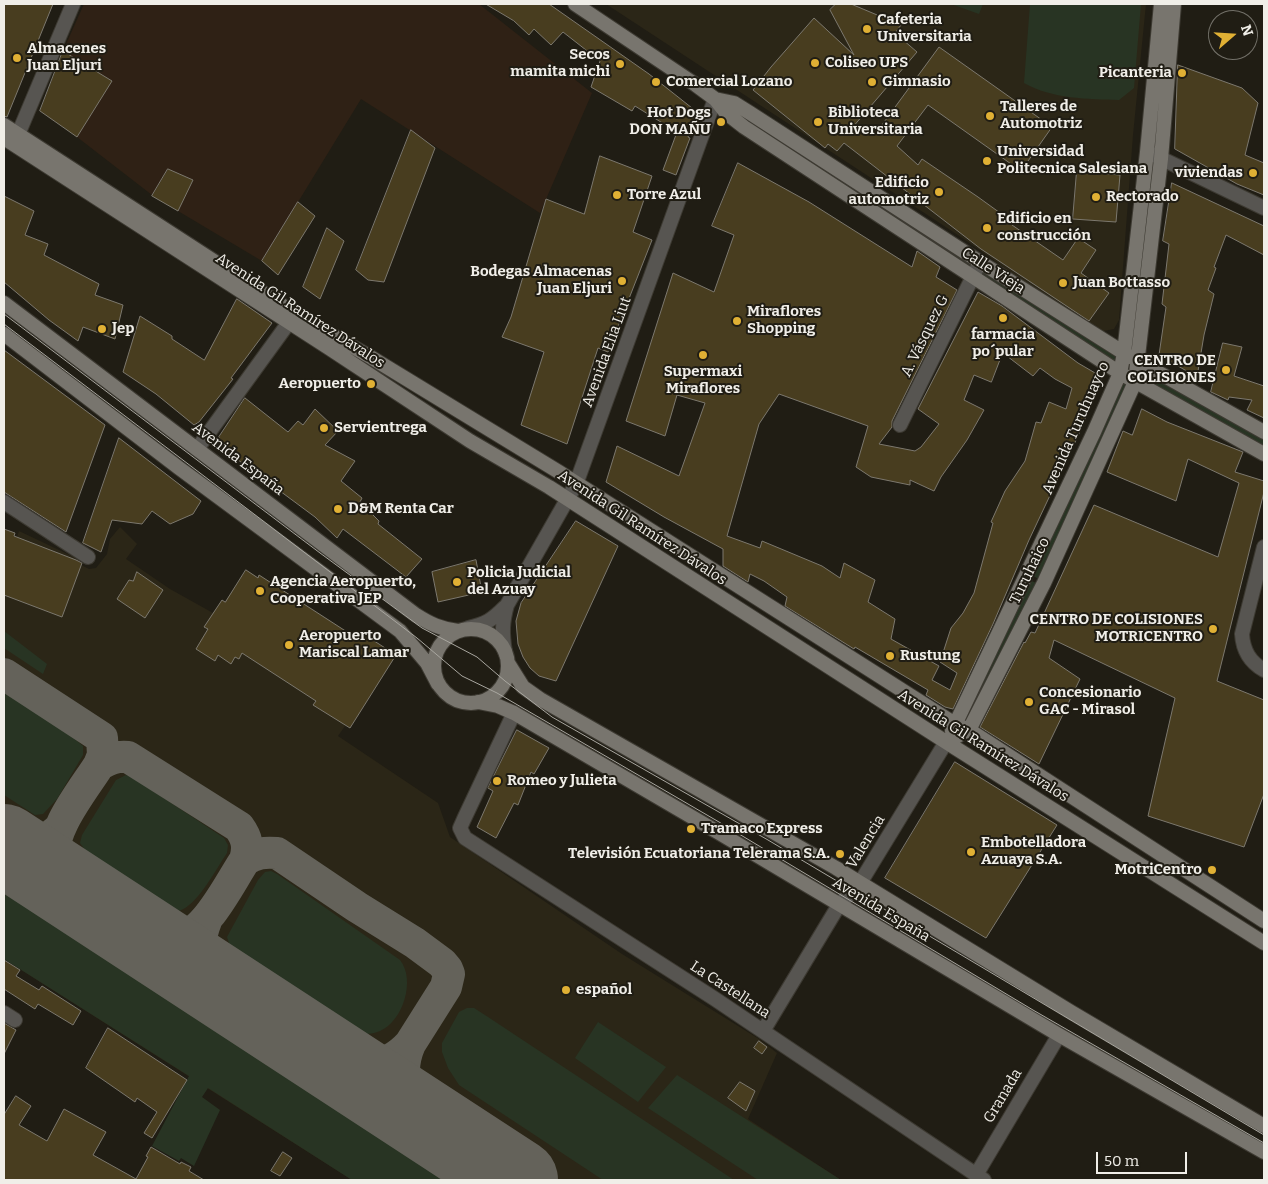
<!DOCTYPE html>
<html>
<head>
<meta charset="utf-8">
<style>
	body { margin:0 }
	#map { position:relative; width:1268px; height:1184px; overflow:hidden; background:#201d14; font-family:Bitter,serif }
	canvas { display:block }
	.frame { position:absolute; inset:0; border:5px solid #f0eee8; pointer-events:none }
	.north { position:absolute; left:1208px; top:10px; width:50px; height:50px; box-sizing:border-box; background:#201d14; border:1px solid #737169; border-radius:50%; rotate:71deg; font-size:14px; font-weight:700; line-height:20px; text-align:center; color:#f0eee8 }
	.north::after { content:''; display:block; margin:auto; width:18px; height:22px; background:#e0b034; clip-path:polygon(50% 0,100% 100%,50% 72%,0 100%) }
	.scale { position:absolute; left:1096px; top:1152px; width:91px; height:22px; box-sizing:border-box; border:2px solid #f0eee8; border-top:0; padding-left:6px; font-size:15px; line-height:18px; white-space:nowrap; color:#f0eee8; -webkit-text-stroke:4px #201d14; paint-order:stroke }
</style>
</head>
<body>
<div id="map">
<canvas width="1268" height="1184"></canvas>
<div class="frame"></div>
<div class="north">N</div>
<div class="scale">50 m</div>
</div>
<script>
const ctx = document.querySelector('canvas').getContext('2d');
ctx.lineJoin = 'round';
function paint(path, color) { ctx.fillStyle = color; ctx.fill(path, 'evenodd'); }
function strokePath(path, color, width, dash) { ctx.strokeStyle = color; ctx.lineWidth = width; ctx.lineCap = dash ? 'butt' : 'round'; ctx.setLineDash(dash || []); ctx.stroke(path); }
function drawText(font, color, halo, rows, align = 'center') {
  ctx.font = font + ' Bitter,serif'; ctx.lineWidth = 4; ctx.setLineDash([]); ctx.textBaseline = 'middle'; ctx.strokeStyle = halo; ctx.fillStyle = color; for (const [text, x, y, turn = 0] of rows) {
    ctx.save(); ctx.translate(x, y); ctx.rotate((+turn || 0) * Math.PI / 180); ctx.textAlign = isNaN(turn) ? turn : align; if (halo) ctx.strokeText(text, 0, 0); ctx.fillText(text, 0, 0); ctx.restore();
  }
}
paint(new Path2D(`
	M 84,4 L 479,4 L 592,93 L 540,213 L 361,99 L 262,261 L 178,211 L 193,180 L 168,169 L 152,195 L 77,137 L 112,81 L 63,51 Z`), '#2f2115');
paint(new Path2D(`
	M 606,4 L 1146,4 L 1133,135 L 1119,320 L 1114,329 L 1098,332 L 1089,328 L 964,239 Z
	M 120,527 L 137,544 L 126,559 L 170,589 L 213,613 L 222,600 L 226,602 L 246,570 L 258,577 L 259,575 L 361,641 L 365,635 L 396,655 L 350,728 L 345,726 L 338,736 L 438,803 L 450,837 L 622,954 L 759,1039 L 777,1053 L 748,1119 L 841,1180 L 352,1180 L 4,959 L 4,577 L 19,531 L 80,560 L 81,565 L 89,569 L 96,568 L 107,554 L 110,539 Z`), '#2b2617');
paint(new Path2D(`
	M 951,4 L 983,4 L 979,14 Z
	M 1030,4 L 1141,4 L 1134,88 L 1119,100 C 1088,99 1052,99 1024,83 Z
	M 790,147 L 1124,353 L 1120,373 L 789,149 Z
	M 1139,361 L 1264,432 L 1264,454 L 1135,382 Z
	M 1121,376 L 1133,383 L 1043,581 L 1029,574 Z
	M 1028,579 L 1040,585 L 966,735 L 955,724 Z
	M 4,631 L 47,664 L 43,674 L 4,648 Z
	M 4,692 L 70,735 L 83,746 L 83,755 L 57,799 L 43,814 L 35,815 L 4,795 Z
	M 126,775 L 132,777 L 224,838 L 228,845 L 227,853 C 216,869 198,905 179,911 L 88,854 L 80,843 L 82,835 L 116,780 Z
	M 271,871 L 277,874 L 400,960 C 416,980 403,1021 380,1031 C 372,1035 362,1034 353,1034 L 235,952 L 229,943 L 227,937 L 258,880 L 265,872 Z
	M 4,889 L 449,1180 L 352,1180 L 208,1088 L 202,1097 L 220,1110 L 194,1166 L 181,1158 L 179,1161 L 152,1146 L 189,1076 L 4,959 Z
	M 467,1008 L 474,1008 L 488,1017 L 734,1180 L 603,1180 L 459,1085 L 448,1068 L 442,1052 L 442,1043 L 459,1012 Z
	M 598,1022 L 666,1067 L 638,1102 L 575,1058 Z
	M 677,1075 L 841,1180 L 758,1180 L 648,1108 Z`), '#283423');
strokePath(new Path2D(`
	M 4,674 L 102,738 L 103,755 L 99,765 C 109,759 116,756 128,757 L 239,827 C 247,838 249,847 245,860 C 256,853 264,852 277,853 L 357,907 L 415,943 L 442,963 L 447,969 L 449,974 L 446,987 L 410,1044 C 382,1075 352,1068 318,1051
	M 4,840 C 24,848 43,845 59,829
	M 82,897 C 71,887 59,876 55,861 C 48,832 84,789 99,765
	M 206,921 C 191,958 210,976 236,997
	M 136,932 C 150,936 163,941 178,938 C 206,934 230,882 245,860
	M 410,1044 C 395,1079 409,1106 437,1128`), '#64625a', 32);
strokePath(new Path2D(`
	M 4,845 L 517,1180`), '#64625a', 82);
const building = new Path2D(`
	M 4,4 L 53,4 L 7,117 L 4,116 Z
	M 486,4 L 549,4 L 649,74 L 692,108 L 696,114 L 688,137 L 690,138 L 676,175 L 663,170 L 677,132 L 635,106 L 632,111 L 591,87 L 600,61 L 563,32 L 551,45 L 534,29 L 529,35 L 514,21 Z
	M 836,4 L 851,4 L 901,25 L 895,33 L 917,52 L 852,128 L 879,129 L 939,47 L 1052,127 L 1021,171 L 928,105 L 897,146 L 918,165 L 922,159 L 978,197 L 1014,223 L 1012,225 L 1063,260 L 1078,238 L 1096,250 L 1081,273 L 1109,293 L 1089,321 L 981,249 L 844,143 L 837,151 L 828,144 L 825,148 L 753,90 L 771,67 L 814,18 L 854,55 L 830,10 Z
	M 63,51 L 112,81 L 77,137 L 40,111 Z
	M 1178,65 L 1242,88 L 1258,103 L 1245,155 L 1264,163 L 1264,195 L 1237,184 L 1175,149 Z
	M 411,130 L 435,148 L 384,282 L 368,280 L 356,270 Z
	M 600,156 L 652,176 L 633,232 L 652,240 L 608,352 L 598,348 L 567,444 L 521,425 L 544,352 L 502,337 L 511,317 L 546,199 L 584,214 Z
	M 738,163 L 809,202 L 912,267 L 917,251 L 940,267 L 936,277 L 957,290 L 892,421 L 892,427 L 879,444 L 915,451 L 921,447 L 939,424 L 918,409 L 978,292 L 1002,306 L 1078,363 L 1102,377 L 1078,436 L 1029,540 L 993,624 L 953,709 L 945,707 L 926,695 L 928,690 L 855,647 L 854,649 L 785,606 L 787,597 L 764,581 L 750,574 L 748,582 L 723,566 L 723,549 L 664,517 L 606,482 L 617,446 L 679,476 L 705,403 L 677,395 L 665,436 L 626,421 L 673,273 L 714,292 L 734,235 L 712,226 ZM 1003,353 L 1033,376 L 1040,368 L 1055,379 L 1072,388 L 1066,409 L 1049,402 L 1041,423 L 1036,422 L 1025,461 L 1005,491 L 991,522 L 993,523 L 974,593 L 963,613 L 951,628 L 940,662 L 957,673 L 950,690 L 932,680 L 939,666 L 891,639 L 895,619 L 868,602 L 875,580 L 844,563 L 840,578 L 822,566 L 762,541 L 760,548 L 727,536 L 759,424 L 779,394 L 868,426 L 856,467 L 871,477 L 910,485 L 910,480 L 934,491 L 941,477 L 967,440 L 984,410 L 964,400 L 974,375 L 991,382 Z
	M 168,169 L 193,180 L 178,211 L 152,196 Z
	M 1077,171 L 1120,175 L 1116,222 L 1073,219 Z
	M 1172,183 L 1264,226 L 1264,255 L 1226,235 L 1214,267 L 1216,268 L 1208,290 L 1214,294 L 1204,335 L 1197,377 L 1159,355 L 1166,307 L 1162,304 L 1169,244 L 1163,241 Z
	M 4,196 L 34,211 L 25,235 L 48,244 L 44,255 L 99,284 L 95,295 L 123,305 L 115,339 L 83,327 L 78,341 L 49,320 L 4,282 Z
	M 298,202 L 315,216 L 278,275 L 262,261 Z
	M 327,228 L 344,241 L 320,299 L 303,287 Z
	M 237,299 L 272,323 L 231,378 L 233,379 L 199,422 L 194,425 L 156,394 L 123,372 L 140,316 L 172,336 L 172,339 L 204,360 Z
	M 1223,343 L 1242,347 L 1234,376 L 1264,386 L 1264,418 L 1247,410 L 1252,400 L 1229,397 L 1228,400 L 1211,392 Z
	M 4,350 L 105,425 L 66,532 L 4,492 Z
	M 245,398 L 288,432 L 298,421 L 303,425 L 315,409 L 338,431 L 325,445 L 355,461 L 341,481 L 362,498 L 360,502 L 379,521 L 378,524 L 422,559 L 406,577 L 343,529 L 337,538 L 315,517 L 222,448 L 219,437 Z
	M 1142,409 L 1167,422 L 1243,452 L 1235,472 L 1264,481 L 1264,492 L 1217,681 L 1264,700 L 1264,794 L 1244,847 L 1148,816 L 1175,698 L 1054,640 L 1049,658 L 1080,679 L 1039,764 L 980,727 L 1024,642 L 1025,643 L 1031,632 L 1035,633 L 1094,505 L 1218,557 L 1239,483 L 1188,459 L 1176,501 L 1107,472 L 1123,431 L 1132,435 Z
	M 119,438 L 201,501 L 193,514 L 170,524 L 152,511 L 142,524 L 112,520 L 101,552 L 83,543 Z
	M 576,521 L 618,546 L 556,681 L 539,676 L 530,668 L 523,657 L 518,644 L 516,621 L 521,603 Z
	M 4,529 L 15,533 L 14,536 L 76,560 L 82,563 L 62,617 L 4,595 Z
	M 476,560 L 482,592 L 438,602 L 432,572 Z
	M 246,570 L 258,578 L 259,575 L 361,641 L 365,635 L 396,655 L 350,728 L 313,705 L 316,701 L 242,653 L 239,659 L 235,657 L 231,664 L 218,655 L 215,661 L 196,649 L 208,629 L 204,627 L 222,600 L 225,602 Z
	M 137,572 L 163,590 L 145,618 L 117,599 L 129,580 L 133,581 Z
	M 517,730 L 549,748 L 534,774 L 531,772 L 518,805 L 514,803 L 496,838 L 477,827 L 493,791 L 488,788 Z
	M 955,762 L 1057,825 L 986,938 L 885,878 Z
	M 4,960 L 20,970 L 16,976 L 39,990 L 42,986 L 81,1011 L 73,1025 L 38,1004 L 35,1009 L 4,989 Z
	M 4,1023 L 16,1030 L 4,1054 Z
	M 108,1028 L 187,1080 L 152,1138 L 144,1133 L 157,1112 L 137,1098 L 135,1102 L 86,1068 Z
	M 759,1041 L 767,1047 L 762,1054 L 754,1048 Z
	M 740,1082 L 755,1091 L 746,1111 L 728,1098 Z
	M 16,1096 L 31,1106 L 19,1125 L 47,1141 L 64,1109 L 106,1132 L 93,1155 L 136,1179 L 148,1157 L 146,1156 L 151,1147 L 180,1164 L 181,1162 L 191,1167 L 189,1171 L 204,1180 L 4,1180 L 4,1115 Z
	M 283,1152 L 292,1158 L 280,1176 L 271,1171 Z`);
paint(building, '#483d1f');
strokePath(building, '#7c786e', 1);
const minor = new Path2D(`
	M 14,144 L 73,4
	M 1152,154 L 1264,208
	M 900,425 L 980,262
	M 197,449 L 295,314
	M 4,502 L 88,557
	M 1264,547 L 1242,634 C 1243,651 1250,662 1264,670
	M 514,713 L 464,819 L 460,828 L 465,838 L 715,999 L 984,1180
	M 4,1013 L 15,1020
	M 763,1031 L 839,905 L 860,883 L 946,742
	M 976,1175 L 1059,1035`);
const tertiary = new Path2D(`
	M 468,628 C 486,624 492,620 505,607
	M 505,652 C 502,633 502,623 507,605 L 576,484 L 715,99`);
const secondary = new Path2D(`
	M 575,4 L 696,85 L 715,99 L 726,113 L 744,127 L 1120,373 L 1264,454
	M 715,99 L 734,103 L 750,113 L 980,262 L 1124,353 L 1264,432
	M 4,125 L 294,313 L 372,358 L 559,472 L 955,724 L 969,730 L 1264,921
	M 4,138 L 329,348 L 470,441 L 549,487 L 946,742 L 1264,943
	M 4,303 L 416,615 C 430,624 441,629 458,631
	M 4,334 L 179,468 L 400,631 L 427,663 L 438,684
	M434 666a37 37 0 1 1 74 0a37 37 0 1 1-74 0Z
	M 508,663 L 523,687 L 540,699 L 836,868 L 1071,1012 L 1264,1126
	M 478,702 L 498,706 L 514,713 L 721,834 L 1059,1035 L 1264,1152
	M 952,731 L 1094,432 L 1120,373 L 1124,353 L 1147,152 L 1161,4
	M 946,742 L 969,730 L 1044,583 L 1135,382 L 1161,159 L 1174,4`);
strokePath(minor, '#3d3a32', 16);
strokePath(tertiary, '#3d3a32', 16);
strokePath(secondary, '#3d3a32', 16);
strokePath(minor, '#575551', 14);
strokePath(tertiary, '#575551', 14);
strokePath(secondary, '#78756e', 14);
strokePath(new Path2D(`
	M 4,314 L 320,553 L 422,628 L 477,657 L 505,681 L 552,717 L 768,840 L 1264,1135
	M 4,324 L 417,638 L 462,676 L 497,693 L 719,822 L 1033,1010 L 1264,1143`), '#a9a7a0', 1);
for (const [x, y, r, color] of [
	[867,29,5,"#e0b034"],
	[17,58,5,"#e0b034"],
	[815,63,5,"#e0b034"],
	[620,64,5,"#e0b034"],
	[1182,73,5,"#e0b034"],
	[656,82,5,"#e0b034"],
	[872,82,5,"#e0b034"],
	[990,116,5,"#e0b034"],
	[721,122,5,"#e0b034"],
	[818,122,5,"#e0b034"],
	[987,161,5,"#e0b034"],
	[1253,173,5,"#e0b034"],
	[939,192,5,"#e0b034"],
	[617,195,5,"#e0b034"],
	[1096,197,5,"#e0b034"],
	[987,228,5,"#e0b034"],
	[622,281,5,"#e0b034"],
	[1063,283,5,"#e0b034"],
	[1003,318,5,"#e0b034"],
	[737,321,5,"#e0b034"],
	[102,329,5,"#e0b034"],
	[703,355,5,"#e0b034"],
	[1226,370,5,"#e0b034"],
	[371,384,5,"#e0b034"],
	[324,428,5,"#e0b034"],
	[338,509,5,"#e0b034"],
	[457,582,5,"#e0b034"],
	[260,591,5,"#e0b034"],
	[1213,629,5,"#e0b034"],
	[289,645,5,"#e0b034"],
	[890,656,5,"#e0b034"],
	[1029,702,5,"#e0b034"],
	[497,781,5,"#e0b034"],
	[691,829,5,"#e0b034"],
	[971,852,5,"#e0b034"],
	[840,854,5,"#e0b034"],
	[1212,870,5,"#e0b034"],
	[566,990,5,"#e0b034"]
]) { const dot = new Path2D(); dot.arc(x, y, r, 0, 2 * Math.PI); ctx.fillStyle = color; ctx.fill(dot); strokePath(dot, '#201d14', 2); }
drawText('bold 15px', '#f0eee8', '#201d14', [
	["Cafeteria",877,20],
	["Universitaria",877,37],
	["Almacenes",27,49],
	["Juan Eljuri",27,66],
	["Secos",610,55,"right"],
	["mamita michi",610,72,"right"],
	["Coliseo UPS",825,63],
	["Picanteria",1172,73,"right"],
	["Comercial Lozano",666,82],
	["Gimnasio",882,82],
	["Talleres de",1000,107],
	["Automotriz",1000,124],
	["Hot Dogs",711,113,"right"],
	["DON MAÑU",711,130,"right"],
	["Biblioteca",828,113],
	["Universitaria",828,130],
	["Universidad",997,152],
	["Politecnica Salesiana",997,169],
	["viviendas",1243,173,"right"],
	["Edificio",929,183,"right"],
	["automotriz",929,200,"right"],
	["Torre Azul",627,195],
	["Rectorado",1106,197],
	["Edificio en",997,219],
	["construcción",997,236],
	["Bodegas Almacenas",612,272,"right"],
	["Juan Eljuri",612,289,"right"],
	["Juan Bottasso",1073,283],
	["Miraflores",747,312],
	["Shopping",747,329],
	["Jep",112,329],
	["farmacia",1003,335,"center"],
	["po´pular",1003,352,"center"],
	["CENTRO DE",1216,361,"right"],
	["COLISIONES",1216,378,"right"],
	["Supermaxi",703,372,"center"],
	["Miraflores",703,389,"center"],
	["Aeropuerto",361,384,"right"],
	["Servientrega",334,428],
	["D&M Renta Car",348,509],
	["Policia Judicial",467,573],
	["del Azuay",467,590],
	["Agencia Aeropuerto,",270,582],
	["Cooperativa JEP",270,599],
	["CENTRO DE COLISIONES",1203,620,"right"],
	["MOTRICENTRO",1203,637,"right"],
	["Aeropuerto",299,636],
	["Mariscal Lamar",299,653],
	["Rustung",900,656],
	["Concesionario",1039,693],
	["GAC - Mirasol",1039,710],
	["Romeo y Julieta",507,781],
	["Tramaco Express",701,829],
	["Embotelladora",981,843],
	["Azuaya S.A.",981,860],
	["Televisión Ecuatoriana Telerama S.A.",830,854,"right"],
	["MotriCentro",1202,870,"right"],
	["español",576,990]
], 'left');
drawText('15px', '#f0eee8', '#201d14', [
	["Calle Vieja",993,271,33],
	["Avenida Gil Ramírez Dávalos",300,311,33],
	["A. Vásquez G",925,336,-64],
	["Avenida Elia Liut",607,352,-70],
	["Avenida Turuhuayco",1076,428,-66],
	["Avenida España",238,459,37],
	["Avenida Gil Ramírez Dávalos",642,528,33],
	["Turuhaico",1030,571,-64],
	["Avenida Gil Ramírez Dávalos",983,746,32],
	["Valencia",866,842,-59],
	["Avenida España",881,910,31],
	["La Castellana",730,990,33],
	["Granada",1003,1096,-59]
]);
</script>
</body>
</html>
